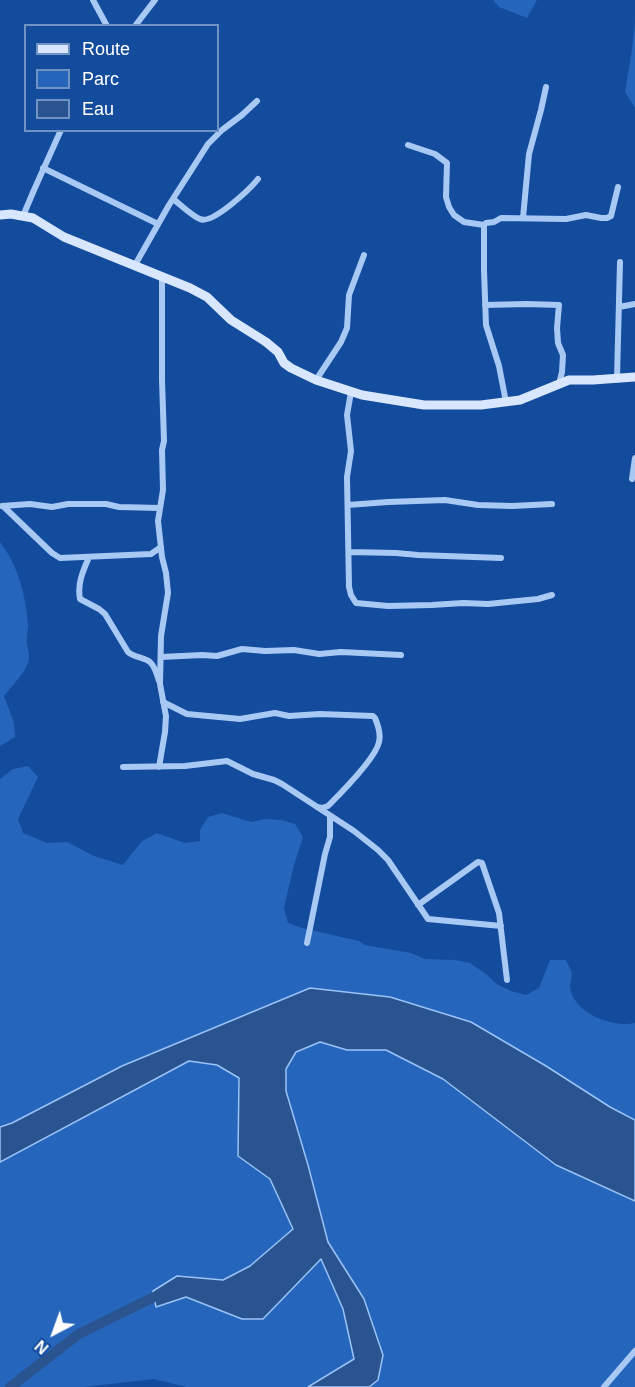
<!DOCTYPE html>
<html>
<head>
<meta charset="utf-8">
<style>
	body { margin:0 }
	#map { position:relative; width:635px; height:1387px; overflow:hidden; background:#134b9d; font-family:Helvetica,sans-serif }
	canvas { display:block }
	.legend { position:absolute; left:24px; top:24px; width:195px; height:108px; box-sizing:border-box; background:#134b9d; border:2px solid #7193c4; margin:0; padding:8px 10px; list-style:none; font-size:18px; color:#fff }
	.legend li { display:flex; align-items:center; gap:12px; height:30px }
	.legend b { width:30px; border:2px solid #7193c4 }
	.north { position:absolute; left:24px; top:1303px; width:60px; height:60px; -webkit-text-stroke:4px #134b9d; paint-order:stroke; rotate:221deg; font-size:16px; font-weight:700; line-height:24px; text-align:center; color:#fff }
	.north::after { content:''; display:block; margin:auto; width:21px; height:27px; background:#fff; clip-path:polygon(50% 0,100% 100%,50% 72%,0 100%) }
</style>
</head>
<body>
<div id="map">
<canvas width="635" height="1387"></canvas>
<ul class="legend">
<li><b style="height:8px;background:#d8e7fd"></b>Route</li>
<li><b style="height:16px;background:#2565bb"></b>Parc</li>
<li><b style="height:16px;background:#2a5490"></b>Eau</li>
</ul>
<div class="north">N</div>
</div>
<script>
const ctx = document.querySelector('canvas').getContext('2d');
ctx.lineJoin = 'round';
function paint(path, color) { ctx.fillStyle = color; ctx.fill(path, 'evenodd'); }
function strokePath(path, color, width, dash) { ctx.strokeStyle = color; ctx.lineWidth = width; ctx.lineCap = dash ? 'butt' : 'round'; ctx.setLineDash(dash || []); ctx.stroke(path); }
paint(new Path2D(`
	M 493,0 L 537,0 L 527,18 L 499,7 Z
	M 635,22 L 635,108 L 625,92 L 632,49 Z
	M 0,542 C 18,565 26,596 28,625 C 28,631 26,638 27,644 C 27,648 30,653 29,658 C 29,669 11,687 4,696 L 14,723 L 15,737 L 0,746 Z
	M 28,766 L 38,777 L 18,819 L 23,833 L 47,843 L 67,842 L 94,856 L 123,865 L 142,841 L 157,833 L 185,843 L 200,841 L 200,830 L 208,817 L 222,813 L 251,822 L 266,819 L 281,820 L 295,824 L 303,837 L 294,865 L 284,908 L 288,923 L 302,928 L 359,941 L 365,945 L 411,953 L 425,959 L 455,960 L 470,963 L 486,974 L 497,984 L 511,991 L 526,995 L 539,988 L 550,960 L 566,960 C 567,963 571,969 572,973 C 572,977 570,982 570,987 C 573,1013 612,1028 635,1023 L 635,1120 L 610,1107 L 310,988 L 122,1066 L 12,1123 L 0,1127 L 0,779 L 13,769 Z
	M 320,1042 L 347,1050 L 386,1050 L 443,1079 L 556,1165 L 635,1201 L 635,1387 L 369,1387 L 378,1380 L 383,1355 L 364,1299 L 328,1242 L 308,1165 L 286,1090 L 286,1069 L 295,1052 Z
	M 189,1061 L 217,1065 L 239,1078 L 238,1156 L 270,1179 L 294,1229 L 250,1266 L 223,1280 L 177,1276 L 157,1307 L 186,1297 L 242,1319 L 321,1259 L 343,1309 L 354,1359 L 308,1387 L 186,1387 L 154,1379 L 83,1387 L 0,1387 L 0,1162 Z`), '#2565bb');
const water = new Path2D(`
	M 310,988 L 390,997 L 471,1022 L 546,1066 L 610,1107 L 635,1120 L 635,1201 L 556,1165 L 443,1079 L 386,1050 L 347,1050 L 320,1042 L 296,1052 L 286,1069 L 286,1091 L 308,1165 L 328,1242 L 364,1299 L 383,1355 L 378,1380 L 369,1387 L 308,1387 L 354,1359 L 343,1309 L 321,1259 L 263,1319 L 242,1319 L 186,1297 L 156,1307 L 153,1291 L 177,1276 L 223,1280 L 250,1266 L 293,1229 L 270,1179 L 238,1156 L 239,1078 L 217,1065 L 189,1061 L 0,1162 L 0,1127 L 12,1123 L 122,1066 Z`);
paint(water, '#2a5490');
strokePath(water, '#9ac3f7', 1.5);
strokePath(new Path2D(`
	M 10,1387 L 79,1334 L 154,1297`), '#2a5490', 10);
strokePath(new Path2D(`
	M 93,0 L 107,26
	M 135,26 L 155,0
	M 408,145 L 435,154 L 447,163 L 446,197 L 449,207 L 454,215 L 464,222 L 484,225 L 486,223 L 494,222 L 501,218 L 566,219 L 586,215 L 601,218 L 607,218 L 611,216 L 618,187
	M 43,168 L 158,224
	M 173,199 C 180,204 192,216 200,219 C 212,225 250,189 258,179
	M 23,216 L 34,190 L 61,130
	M 523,218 L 529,154 L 541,110 L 546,87
	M 484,225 L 484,270 L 486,325 L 499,366 L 506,402
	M 135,265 L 169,205 L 208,144 L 222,130 L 242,115 L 257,101
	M 485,305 L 527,304 L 559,305 L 557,328 L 558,343 L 563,355 L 562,372 L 559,384
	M 619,307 L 635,304
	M 617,378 L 620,262
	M 316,380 L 341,342 L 347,328 L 349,295 L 364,255
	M 351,392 L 347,415 L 351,451 L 347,477 L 349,587 L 351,595 L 356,603 L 388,606 L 432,605 L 463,603 L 488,604 L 538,599 L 552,595
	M 632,479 L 635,458
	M 348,505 L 388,502 L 445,500 L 478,505 L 512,506 L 552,504
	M 2,506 L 30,504 L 52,507 L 68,504 L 106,504 L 119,507 L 159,508
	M 3,506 L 52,553 L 60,558 L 151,554 L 161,547
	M 349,552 L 396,553 L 418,555 L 501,558
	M 89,557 C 83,571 77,584 80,599 L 99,609 L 105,614 L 128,652 C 135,658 145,657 151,663 C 155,667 157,675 159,681
	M 161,657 L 202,655 L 217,656 L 242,649 L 265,651 L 294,650 L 319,654 L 341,652 L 401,655
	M 163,702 L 187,714 L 240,719 L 275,713 L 289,716 L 320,714 L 373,716 L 375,718 C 378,725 381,734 379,742 C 376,758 340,794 328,806 L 322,808 L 317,807
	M 123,767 L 185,766 L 227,761 L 253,774 L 274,780 L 282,784 L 354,831 L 378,850 L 388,860 L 428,919 L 501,926
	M 159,767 L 165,732 L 166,716 L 160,684 L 161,636 L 168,593 L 166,573 L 162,557 L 158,521 L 163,490 L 162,450 L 164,441 L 162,380 L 162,276
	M 418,905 L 478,862 L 482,863 L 499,913 L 507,980
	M 307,943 L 325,854 L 330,837 L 330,817
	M 604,1387 L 635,1351`), '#a8c9f4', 6);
strokePath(new Path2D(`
	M 0,215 L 11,214 L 33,218 L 64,237 L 190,288 L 207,297 L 231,320 L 266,342 L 278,352 L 284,363 L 291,368 L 316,380 L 362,395 L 424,405 L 481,405 L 520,400 L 569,380 L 593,380 L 635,377`), '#d8e7fd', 9);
</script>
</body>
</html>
